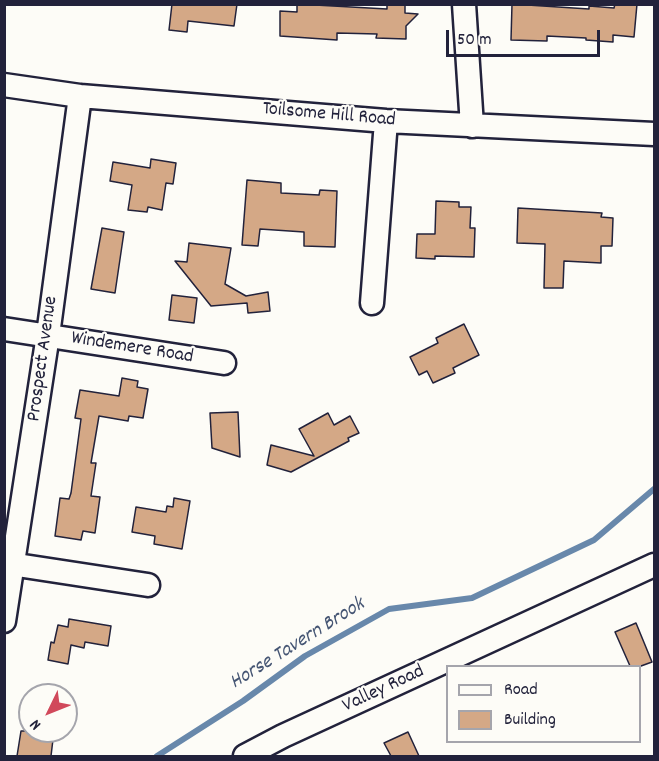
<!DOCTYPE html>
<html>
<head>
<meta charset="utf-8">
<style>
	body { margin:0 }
	#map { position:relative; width:659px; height:761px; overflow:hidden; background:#fdfcf7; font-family:Dekko,sans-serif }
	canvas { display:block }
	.frame { position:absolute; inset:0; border:6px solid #22223b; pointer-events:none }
	.legend { position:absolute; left:446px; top:665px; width:195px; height:78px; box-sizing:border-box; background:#fdfcf7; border:2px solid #a5a5ac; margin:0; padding:8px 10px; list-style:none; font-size:18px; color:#22223b }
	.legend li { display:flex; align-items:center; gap:12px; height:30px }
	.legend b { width:30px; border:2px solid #a5a5ac }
	.north { position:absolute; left:18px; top:683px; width:60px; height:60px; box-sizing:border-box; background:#fdfcf7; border:2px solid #a5a5ac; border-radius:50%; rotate:227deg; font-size:16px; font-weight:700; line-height:24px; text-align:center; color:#22223b }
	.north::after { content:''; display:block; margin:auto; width:21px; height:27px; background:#d1495b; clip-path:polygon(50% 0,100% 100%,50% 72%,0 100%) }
	.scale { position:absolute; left:446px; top:30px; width:154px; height:27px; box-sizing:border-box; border:3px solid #22223b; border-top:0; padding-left:8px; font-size:18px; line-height:21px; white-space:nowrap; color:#22223b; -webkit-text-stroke:4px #fdfcf7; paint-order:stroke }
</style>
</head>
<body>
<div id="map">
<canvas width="659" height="761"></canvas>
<div class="frame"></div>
<ul class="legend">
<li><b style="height:8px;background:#fdfcf7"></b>Road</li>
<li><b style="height:16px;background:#d4a886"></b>Building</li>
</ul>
<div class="north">N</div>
<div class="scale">50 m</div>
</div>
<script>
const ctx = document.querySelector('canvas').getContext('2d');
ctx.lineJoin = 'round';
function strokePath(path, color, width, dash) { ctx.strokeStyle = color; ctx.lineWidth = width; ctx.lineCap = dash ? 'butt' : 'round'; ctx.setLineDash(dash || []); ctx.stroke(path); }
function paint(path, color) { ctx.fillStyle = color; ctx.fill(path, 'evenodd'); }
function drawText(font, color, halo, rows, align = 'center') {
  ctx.font = font + ' Dekko,sans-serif'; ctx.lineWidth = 4.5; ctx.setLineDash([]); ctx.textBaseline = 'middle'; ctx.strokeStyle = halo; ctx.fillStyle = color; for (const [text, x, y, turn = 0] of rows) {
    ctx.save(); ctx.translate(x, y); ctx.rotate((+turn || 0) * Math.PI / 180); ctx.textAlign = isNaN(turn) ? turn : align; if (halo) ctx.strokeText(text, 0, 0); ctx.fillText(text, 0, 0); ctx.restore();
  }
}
strokePath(new Path2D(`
	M 157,756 L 243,701 L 305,656 L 389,609 L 472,598 L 594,540 L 654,489`), '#6888ab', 6);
const building = new Path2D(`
	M 172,4 L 237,4 L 234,26 L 188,21 L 187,32 L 169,30 Z
	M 297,4 L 387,9 L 387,4 L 405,4 L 405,13 L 418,14 L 406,26 L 406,39 L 376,38 L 377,34 L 337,33 L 337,40 L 280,36 L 280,11 L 297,12 Z
	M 512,4 L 589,9 L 589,6 L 614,8 L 615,4 L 637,4 L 634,37 L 613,35 L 613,42 L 586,40 L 586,38 L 547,36 L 547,41 L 511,40 Z
	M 151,159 L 176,163 L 173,184 L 166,183 L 162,210 L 148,207 L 147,212 L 128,210 L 132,185 L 110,181 L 113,162 L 150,168 Z
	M 247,180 L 281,183 L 281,193 L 319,195 L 320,190 L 337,191 L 335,247 L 304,246 L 304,232 L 260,229 L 258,246 L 242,245 Z
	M 436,201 L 459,202 L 459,207 L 471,207 L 470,228 L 475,228 L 474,257 L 435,256 L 435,259 L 416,258 L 417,234 L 435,234 Z
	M 518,208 L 602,213 L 601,217 L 613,218 L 612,246 L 601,246 L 601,263 L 564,261 L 563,288 L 544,288 L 545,244 L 517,243 Z
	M 102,228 L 124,232 L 115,293 L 91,289 Z
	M 189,243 L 231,248 L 225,284 L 246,296 L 268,292 L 270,311 L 248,313 L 247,303 L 211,306 L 175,261 L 187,262 Z
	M 172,295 L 197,298 L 194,323 L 169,320 Z
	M 464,324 L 479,355 L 453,368 L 455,373 L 433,383 L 427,371 L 419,375 L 410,357 L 438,343 L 436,338 Z
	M 122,378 L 138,381 L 137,387 L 148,389 L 143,418 L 129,416 L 128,421 L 99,416 L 91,463 L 96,463 L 91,496 L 100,497 L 95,533 L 83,531 L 81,540 L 55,536 L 60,498 L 69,499 L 71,493 L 81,419 L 75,418 L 80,390 L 119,396 Z
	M 238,412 L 240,457 L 212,448 L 210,413 Z
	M 328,413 L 334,425 L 350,416 L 359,433 L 348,438 L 349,441 L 291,472 L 267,465 L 271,445 L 314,456 L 299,429 Z
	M 174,498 L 190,501 L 182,549 L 154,544 L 155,536 L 132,532 L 136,507 L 166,512 L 167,506 L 173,507 Z
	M 69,619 L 111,626 L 108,646 L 85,642 L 84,648 L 71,645 L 68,664 L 48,660 L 51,642 L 54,643 L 58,625 L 68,627 Z
	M 636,623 L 652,662 L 641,666 L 630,666 L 615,632 Z
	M 21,731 L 54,731 L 51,756 L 17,756 Z
	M 408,732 L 419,756 L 391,756 L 384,743 Z`);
paint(building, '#d4a886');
strokePath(building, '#22223b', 1.5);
const minor = new Path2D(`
	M 464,4 L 472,126
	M 4,85 L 80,96 L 386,121 L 654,134
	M 372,303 L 386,121
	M 4,329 L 224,363
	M 4,563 L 148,585
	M 4,621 L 48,335 L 80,96
	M 245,756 L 283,736 L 654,565`);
strokePath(minor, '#22223b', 27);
strokePath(minor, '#fdfcf7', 22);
drawText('20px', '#22223b', '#fdfcf7', [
	["Toilsome Hill Road",329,116,5],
	["Windemere Road",132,349,9],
	["Prospect Avenue",44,359,-82],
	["Valley Road",384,690,-25]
]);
drawText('italic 21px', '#455573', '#fdfcf7', [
	["Horse Tavern Brook",298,645,-32]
]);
</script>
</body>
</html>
